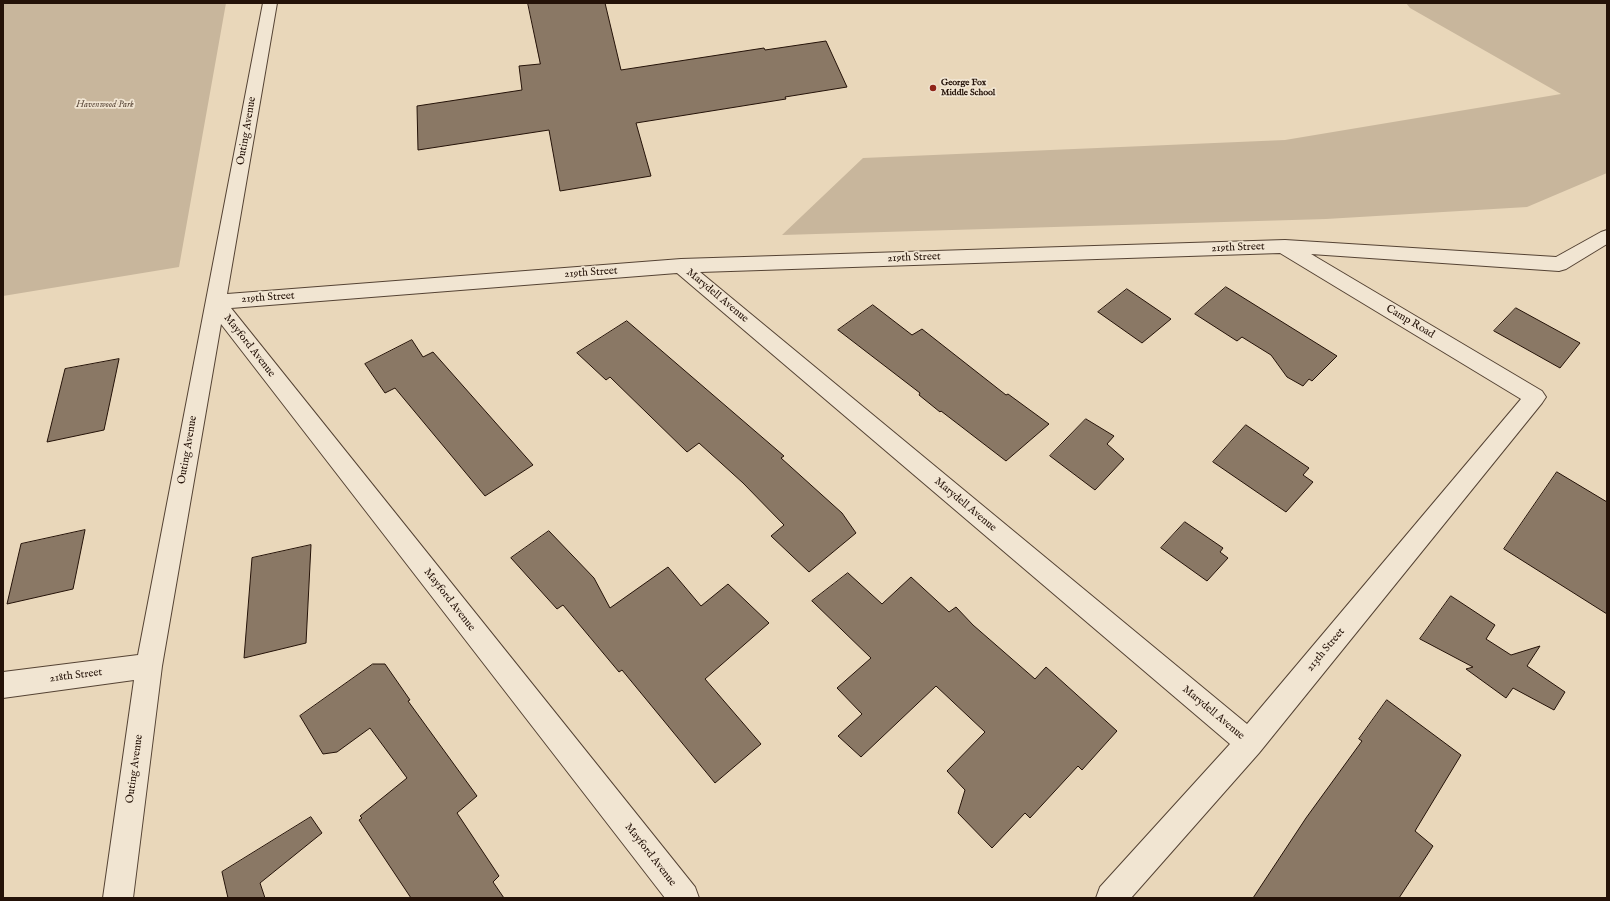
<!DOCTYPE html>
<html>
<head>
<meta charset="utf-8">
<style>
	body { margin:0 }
	#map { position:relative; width:1610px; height:901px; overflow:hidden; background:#e9d7ba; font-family:"IM FELL English",serif }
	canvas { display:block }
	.frame { position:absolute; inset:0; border:4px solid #241208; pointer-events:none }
</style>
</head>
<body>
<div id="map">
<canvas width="1610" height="901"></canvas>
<div class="frame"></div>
</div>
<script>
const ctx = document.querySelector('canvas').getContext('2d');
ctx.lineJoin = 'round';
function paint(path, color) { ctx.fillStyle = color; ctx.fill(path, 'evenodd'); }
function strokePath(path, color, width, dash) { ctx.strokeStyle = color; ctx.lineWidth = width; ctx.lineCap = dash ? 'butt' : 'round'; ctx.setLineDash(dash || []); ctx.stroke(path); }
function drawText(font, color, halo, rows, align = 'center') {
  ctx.font = font + ' "IM FELL English",serif'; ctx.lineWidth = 3.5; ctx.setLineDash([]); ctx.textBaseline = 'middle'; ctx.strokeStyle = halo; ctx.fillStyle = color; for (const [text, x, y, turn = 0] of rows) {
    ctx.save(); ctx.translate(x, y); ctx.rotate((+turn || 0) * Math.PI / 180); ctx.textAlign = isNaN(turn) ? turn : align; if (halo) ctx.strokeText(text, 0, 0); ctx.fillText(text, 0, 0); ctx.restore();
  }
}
paint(new Path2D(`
	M 3,3 L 226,3 L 179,267 L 3,296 Z
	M 1406,3 L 1607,3 L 1607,173 L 1527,207 L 1326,219 L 782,235 L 863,158 L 1285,140 L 1561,94 L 1410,8 Z`), '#c8b69c');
const building = new Path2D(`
	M 528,3 L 605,3 L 621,70 L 764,48 L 765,50 L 826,41 L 847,87 L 785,97 L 786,99 L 636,123 L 651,176 L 560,191 L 549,130 L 418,150 L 417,106 L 522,90 L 519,66 L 540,64 Z
	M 1226,287 L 1337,356 L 1312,381 L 1309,379 L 1303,386 L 1287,377 L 1271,355 L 1242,337 L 1237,341 L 1195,314 Z
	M 1127,289 L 1171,319 L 1142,343 L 1098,312 Z
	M 873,305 L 912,335 L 922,329 L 1006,395 L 1008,394 L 1049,424 L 1006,461 L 941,411 L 940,412 L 919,395 L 920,393 L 838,330 Z
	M 1516,308 L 1580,343 L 1560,368 L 1494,331 Z
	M 627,321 L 784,456 L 781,458 L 842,513 L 856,533 L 809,572 L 771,536 L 784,525 L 743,483 L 699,443 L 687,452 L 610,377 L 606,380 L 577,353 Z
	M 412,340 L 423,357 L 433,352 L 533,465 L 485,496 L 395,388 L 385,393 L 365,364 Z
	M 119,359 L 104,430 L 47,442 L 65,369 Z
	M 1086,419 L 1114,436 L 1107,444 L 1124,459 L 1095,490 L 1050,456 Z
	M 1246,425 L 1309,468 L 1303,475 L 1313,482 L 1286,512 L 1213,462 Z
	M 1557,472 L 1607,502 L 1607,614 L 1504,549 Z
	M 1185,522 L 1223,548 L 1220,552 L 1228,558 L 1207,581 L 1161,548 Z
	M 85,530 L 73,589 L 7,604 L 21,544 Z
	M 549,531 L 594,578 L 610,608 L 668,567 L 701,606 L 728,584 L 769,623 L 705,679 L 761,744 L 715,783 L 622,670 L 619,672 L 563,605 L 557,609 L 511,558 Z
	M 311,545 L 306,643 L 244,658 L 252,558 Z
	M 848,573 L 882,604 L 911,577 L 949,612 L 956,607 L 973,625 L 1035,679 L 1046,667 L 1117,731 L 1082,770 L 1078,766 L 1030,818 L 1025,813 L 992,848 L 958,813 L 965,790 L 947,771 L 985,732 L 936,686 L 861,757 L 838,736 L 862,714 L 837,688 L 871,658 L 812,601 Z
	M 1451,596 L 1495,625 L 1486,639 L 1511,655 L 1540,646 L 1527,666 L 1565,692 L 1554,710 L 1513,688 L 1506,698 L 1466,669 L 1473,667 L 1420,639 Z
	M 373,664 L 385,664 L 410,700 L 408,701 L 477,796 L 457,813 L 499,876 L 493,882 L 504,898 L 411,898 L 359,820 L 362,818 L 360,816 L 407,778 L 370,728 L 337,752 L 323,754 L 300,716 Z
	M 1387,700 L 1461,755 L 1415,831 L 1433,846 L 1399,898 L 1253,898 L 1306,818 L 1362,741 L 1359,739 Z
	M 311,817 L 322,833 L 260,883 L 265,898 L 228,898 L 222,872 Z`);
paint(building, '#8a7865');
strokePath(building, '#241208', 1);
const minor = new Path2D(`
	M 263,3 L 277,3 L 227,294 L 681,259 L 1285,240 L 1556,257 L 1601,232 L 1607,230 L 1607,244 L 1566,269 L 1559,271 L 1311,254 L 1542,391 L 1546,397 L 1542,403 L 1259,753 L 1131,898 L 1096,898 L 1100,887 L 1230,744 L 677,273 L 231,308 L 695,887 L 699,898 L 665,898 L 221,324 L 162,666 L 133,898 L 103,898 L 134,680 L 3,698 L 3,672 L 138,655 ZM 1280,253 L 1521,399 L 1247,724 L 700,272 Z`);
strokePath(minor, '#554334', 2);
paint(minor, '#f1e5d2');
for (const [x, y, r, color] of [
	[933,88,4,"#8f2418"]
]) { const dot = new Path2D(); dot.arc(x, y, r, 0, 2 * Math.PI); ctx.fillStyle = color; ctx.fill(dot); strokePath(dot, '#f1e5d2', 1.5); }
drawText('bold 9px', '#241208', '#f1e5d2', [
	["George Fox",941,83],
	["Middle School",941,93]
], 'left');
drawText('italic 9px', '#5d4b3c', '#f1e5d2', [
	["Havenwood Park",105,105]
]);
drawText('11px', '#241208', '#f1e5d2', [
	["Outing Avenue",247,131,-80],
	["219th Street",1238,248,-2],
	["219th Street",914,258,-2],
	["219th Street",591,273,-4],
	["Marydell Avenue",717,296,40],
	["219th Street",268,298,-4],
	["Camp Road",1410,322,31],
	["Mayford Avenue",249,346,52],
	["Outing Avenue",188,450,-80],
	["Marydell Avenue",965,505,40],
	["Mayford Avenue",449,600,52],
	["213th Street",1326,650,-50],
	["218th Street",76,676,-7],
	["Marydell Avenue",1213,713,40],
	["Outing Avenue",135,769,-82],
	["Mayford Avenue",650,855,52]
]);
</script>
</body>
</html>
